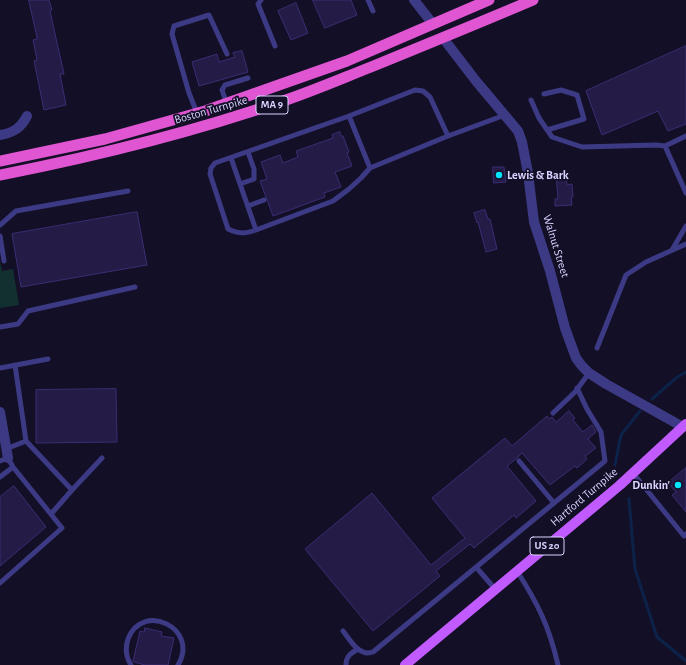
<!DOCTYPE html>
<html>
<head>
<meta charset="utf-8">
<style>
	body { margin:0 }
	canvas { display:block; background:#130f26 }
</style>
</head>
<body>
<canvas width="686" height="665"></canvas>
<script>
const ctx = document.querySelector('canvas').getContext('2d');
ctx.lineJoin = 'round';
function paint(path, color) { ctx.fillStyle = color; ctx.fill(path, 'evenodd'); }
function strokePath(path, color, width, dash) { ctx.strokeStyle = color; ctx.lineWidth = width; ctx.lineCap = dash ? 'butt' : 'round'; ctx.setLineDash(dash || []); ctx.stroke(path); }
function drawText(font, color, halo, rows, align = 'center') {
  ctx.font = font + ' "Alegreya Sans",sans-serif'; ctx.lineWidth = 3.5; ctx.setLineDash([]); ctx.textBaseline = 'middle'; ctx.strokeStyle = halo; ctx.fillStyle = color; for (const [text, x, y, turn = 0] of rows) {
    ctx.save(); ctx.translate(x, y); ctx.rotate((+turn || 0) * Math.PI / 180); ctx.textAlign = isNaN(turn) ? turn : align; if (halo) ctx.strokeText(text, 0, 0); ctx.fillText(text, 0, 0); ctx.restore();
  }
}
paint(new Path2D(`
	M 0,262 L 2,271 L 13,269 L 19,305 L 0,308 Z`), '#12302f');
strokePath(new Path2D(`
	M 652,399 L 676,378 L 686,372
	M 615,465 L 621,435 L 640,411
	M 629,499 L 635,569 L 657,637 L 686,661`), '#0c2248', 3);
const building = new Path2D(`
	M 29,0 L 49,0 L 52,10 L 50,11 L 64,74 L 60,74 L 66,105 L 44,110 L 34,61 L 37,60 L 33,40 L 37,39 Z
	M 313,0 L 351,0 L 357,15 L 325,28 Z
	M 296,3 L 308,33 L 291,40 L 278,11 Z
	M 686,46 L 686,124 L 668,131 L 658,111 L 602,135 L 586,91 Z
	M 242,51 L 248,72 L 199,86 L 192,62 L 217,54 L 219,62 L 235,57 L 233,53 Z
	M 340,132 L 341,136 L 343,136 L 349,152 L 347,153 L 352,166 L 335,172 L 341,187 L 324,193 L 325,197 L 273,216 L 260,181 L 267,179 L 261,162 L 280,155 L 283,163 L 298,157 L 296,151 L 333,138 L 332,135 Z
	M 493,167 L 504,167 L 506,182 L 494,183 Z
	M 566,174 L 567,185 L 572,184 L 573,197 L 571,197 L 572,205 L 555,206 L 555,199 L 558,199 L 556,175 Z
	M 485,210 L 488,219 L 490,219 L 497,249 L 486,252 L 478,222 L 477,223 L 474,213 Z
	M 137,212 L 147,265 L 21,287 L 12,234 Z
	M 116,389 L 117,442 L 36,443 L 36,390 Z
	M 569,411 L 575,418 L 573,420 L 583,432 L 592,425 L 596,432 L 588,439 L 596,448 L 585,456 L 587,459 L 577,468 L 575,466 L 550,485 L 522,453 L 517,458 L 507,466 L 536,501 L 516,518 L 514,515 L 474,548 L 470,544 L 436,571 L 440,576 L 373,631 L 305,549 L 372,493 L 431,565 L 465,538 L 432,498 L 505,438 L 512,446 L 547,416 L 550,419 L 552,417 L 556,422 Z
	M 686,468 L 686,512 L 672,495 L 676,492 L 668,483 Z
	M 14,486 L 46,527 L 0,566 L 0,497 Z
	M 145,628 L 162,632 L 161,636 L 174,638 L 168,665 L 145,665 L 134,662 L 133,661 L 140,631 L 144,632 Z`);
paint(building, '#241b47');
strokePath(building, '#3b2d73', 1);
strokePath(new Path2D(`
	M 261,0 L 258,4 L 275,46
	M 368,0 L 373,11
	M 544,94 L 561,90 L 577,95 L 584,119 L 547,130
	M 531,100 L 539,118 L 552,137 L 582,147 L 656,145 L 665,146
	M 227,104 L 222,90 L 225,85 L 248,78
	M 197,113 L 189,93 L 172,34 L 174,26 L 209,15 L 227,54
	M 349,116 L 415,90 L 423,91 L 430,97 L 448,136
	M 686,136 L 665,146 L 686,193
	M 231,158 L 256,230
	M 370,168 L 361,178 L 349,189 L 333,201 L 256,230 C 245,234 239,234 228,229 L 210,174 L 211,168 L 215,163 L 349,116 L 370,168 L 448,136 L 505,115
	M 240,184 L 254,179 L 254,169 L 248,152
	M 248,206 L 264,200
	M 0,225 L 16,211 L 128,191
	M 0,236 L 4,261
	M 672,250 L 686,226
	M 0,327 L 18,324 L 28,311 L 135,287
	M 597,348 L 626,275 L 646,262 L 686,244
	M 0,368 L 48,359
	M 553,413 L 575,392 L 589,373
	M 26,441 L 72,490 L 51,514
	M 6,449 L 26,441 L 15,365
	M 0,461 L 8,458 L 13,467 L 62,528 L 0,583
	M 519,461 L 554,503
	M 633,473 L 684,536 L 686,534
	M 0,477 L 13,467
	M 72,490 L 102,458
	M 476,567 L 495,589
	M 517,571 C 538,604 549,626 558,665
	M 343,631 C 351,641 359,657 373,652 L 605,461 L 601,432 L 587,409 L 577,388
	M 131,665 C 126,657 125,648 128,639 C 142,601 200,628 178,665
	M 346,665 C 346,656 351,653 358,649`), '#3d3a85', 5);
strokePath(new Path2D(`
	M 414,0 L 433,24
	M 443,38 L 476,81 L 518,131 L 522,142 L 528,173 L 534,222 L 550,271 L 565,328 L 576,358 L 582,366 L 589,373 L 606,384 L 683,427
	M 0,135 C 13,133 21,128 27,116
	M 0,412 L 8,458`), '#3d3a85', 10);
strokePath(new Path2D(`
	M 405,665 L 620,485 L 686,424`), '#c25bff', 10);
strokePath(new Path2D(`
	M 0,161 L 105,139 L 205,111 L 347,61 L 489,0
	M 0,175 C 97,156 193,132 286,100 C 315,90 343,78 371,67 C 425,45 479,23 533,0`), '#e055d1', 11);
for (const [x, y, r, color] of [
	[499,175,4,"#00e5ff"],
	[678,485,4,"#00e5ff"]
]) { const dot = new Path2D(); dot.arc(x, y, r, 0, 2 * Math.PI); ctx.fillStyle = color; ctx.fill(dot); strokePath(dot, '#130f26', 1.5); }
for (const [x, y, w] of [
	[272,105,32],
	[547,546,34]
]) { const box = new Path2D(); box.roundRect(x - w / 2, y - 9, w, 18, 3); ctx.fillStyle = '#130f26'; ctx.fill(box); strokePath(box, '#d9d4ff', 1); }
drawText('bold 11px', '#d9d4ff', null, [
	["MA 9",272,105],
	["US 20",547,546]
]);
drawText('12px', '#d9d4ff', '#130f26', [
	["Boston Turnpike",211,110,-16],
	["Walnut Street",556,246,73],
	["Hartford Turnpike",584,497,-40]
]);
drawText('bold 12px', '#d9d4ff', '#130f26', [
	["Lewis & Bark",507,175],
	["Dunkin'",670,485,"right"]
], 'left');
</script>
</body>
</html>
